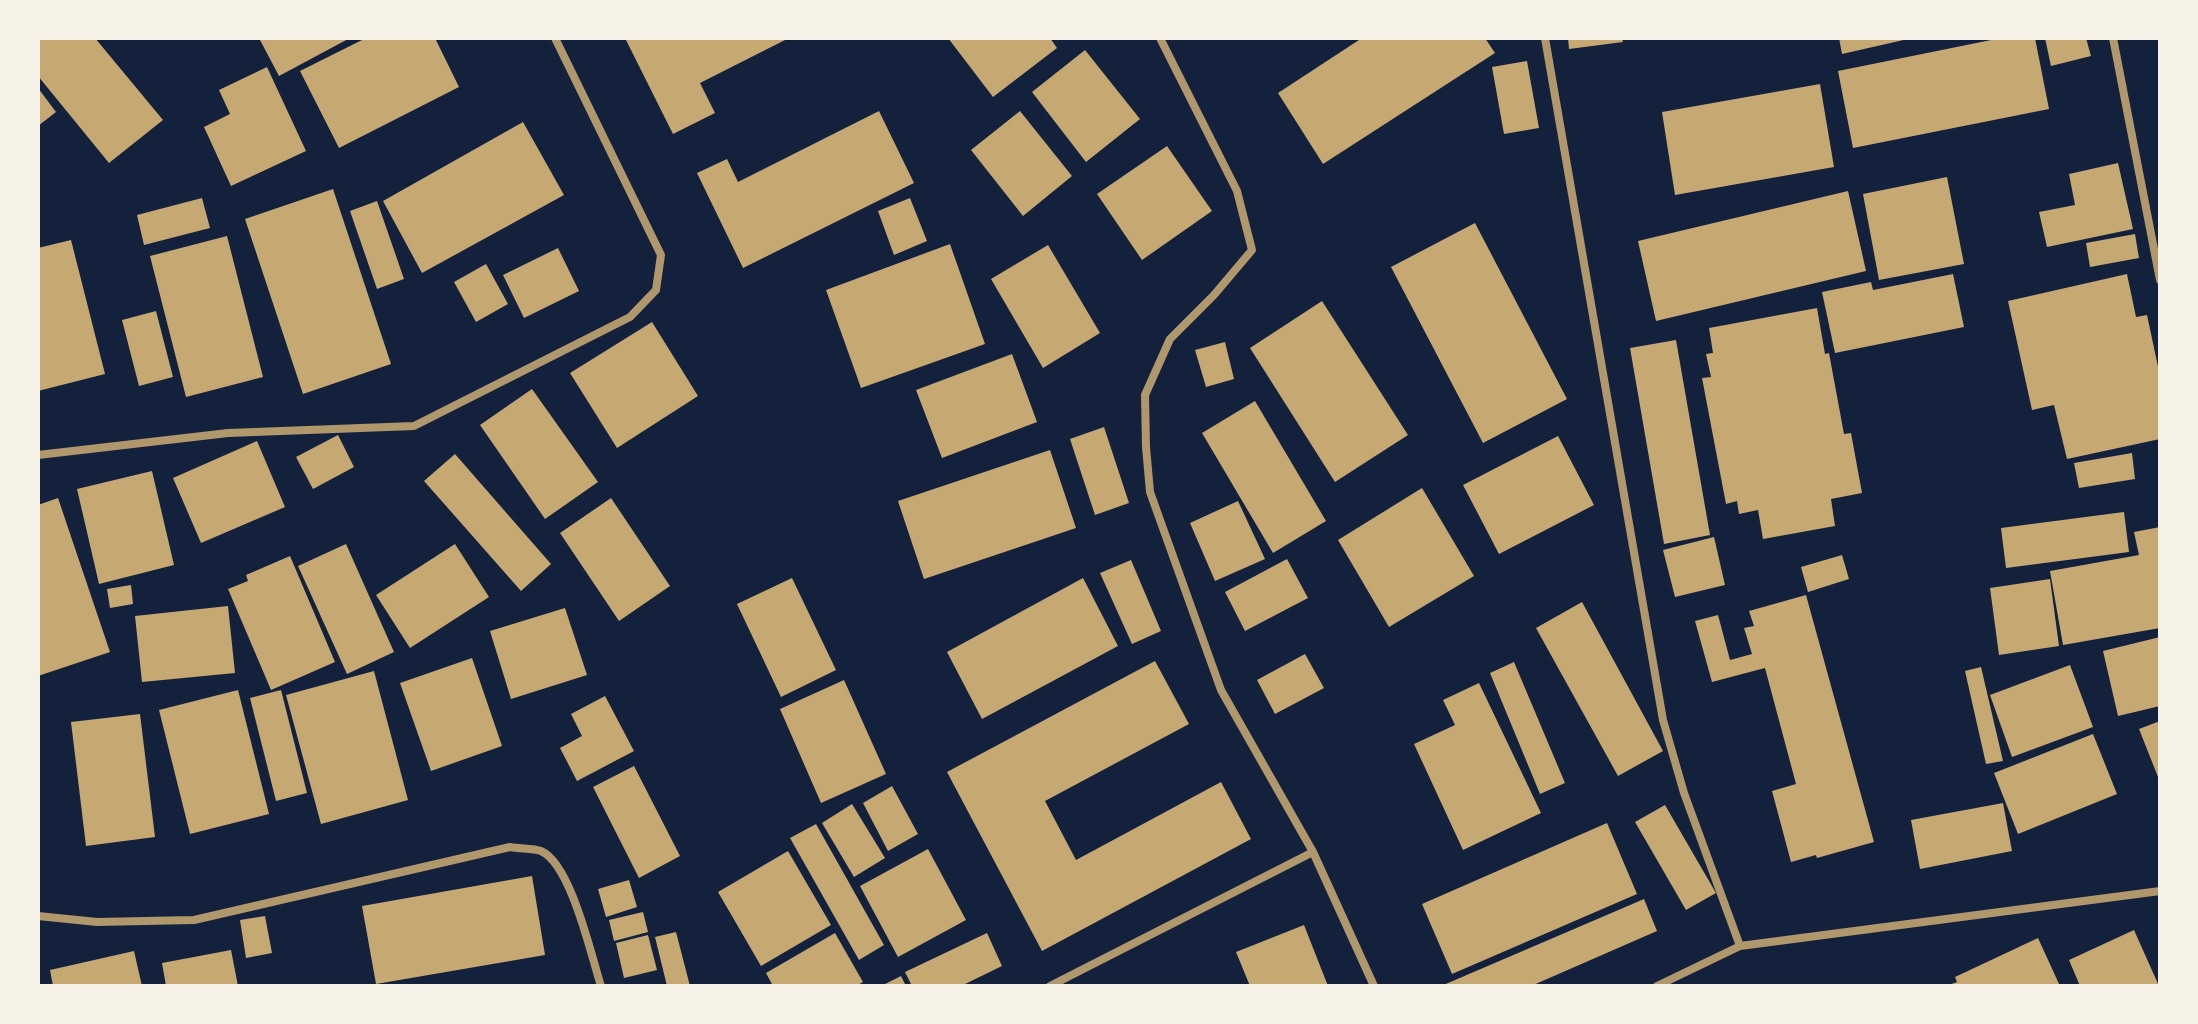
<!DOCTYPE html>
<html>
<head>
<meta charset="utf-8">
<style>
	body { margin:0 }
	#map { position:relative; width:2198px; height:1024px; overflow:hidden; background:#14213d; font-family:"Fira Sans Condensed",sans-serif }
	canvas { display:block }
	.frame { position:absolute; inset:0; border:40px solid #f6f1e7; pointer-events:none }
</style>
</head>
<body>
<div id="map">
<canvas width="2198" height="1024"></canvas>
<div class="frame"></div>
</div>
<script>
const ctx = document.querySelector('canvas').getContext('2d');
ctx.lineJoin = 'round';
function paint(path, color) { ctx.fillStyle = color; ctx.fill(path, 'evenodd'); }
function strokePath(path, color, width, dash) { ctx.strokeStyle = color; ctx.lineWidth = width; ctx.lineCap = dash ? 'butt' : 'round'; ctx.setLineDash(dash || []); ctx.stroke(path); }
paint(new Path2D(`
	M 38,38 L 95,38 L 163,120 L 109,163 L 38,76 Z
	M 265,38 L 350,38 L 279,76 L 260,40 Z
	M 366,38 L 435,38 L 459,87 L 339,148 L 300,71 Z
	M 625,38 L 789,38 L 700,83 L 715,113 L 673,134 Z
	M 948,38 L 1050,38 L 1057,48 L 993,97 Z
	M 1362,38 L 1485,38 L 1495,53 L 1323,164 L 1278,93 Z
	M 1568,38 L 1622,38 L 1623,42 L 1569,49 Z
	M 1839,38 L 1908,38 L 1908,39 L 1842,54 Z
	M 2001,38 L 2035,38 L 2049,109 L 1853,148 L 1838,71 Z
	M 2045,38 L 2086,38 L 2091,56 L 2051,66 Z
	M 1085,50 L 1140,119 L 1086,162 L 1032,92 Z
	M 1527,61 L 1539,128 L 1504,134 L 1492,67 Z
	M 267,67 L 306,151 L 231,186 L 204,127 L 230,114 L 219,90 Z
	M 1820,84 L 1834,167 L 1675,195 L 1662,112 Z
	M 38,88 L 56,112 L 38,126 Z
	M 879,111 L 914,183 L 743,268 L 697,173 L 727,159 L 738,182 Z
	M 1020,111 L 1072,176 L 1023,216 L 971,150 Z
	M 523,122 L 564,195 L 422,273 L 383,201 Z
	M 1167,146 L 1212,211 L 1142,260 L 1097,194 Z
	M 2118,163 L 2133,229 L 2047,247 L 2039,212 L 2075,205 L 2069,174 Z
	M 1947,177 L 1964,264 L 1879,280 L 1863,194 Z
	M 333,189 L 391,364 L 303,394 L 245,219 Z
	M 1848,191 L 1866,271 L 1656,321 L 1638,241 Z
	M 202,198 L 210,228 L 144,245 L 137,215 Z
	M 910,198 L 927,241 L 894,255 L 878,211 Z
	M 377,201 L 404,279 L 377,289 L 350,211 Z
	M 1475,223 L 1567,399 L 1483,443 L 1391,267 Z
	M 2135,234 L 2139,258 L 2090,267 L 2086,243 Z
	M 227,236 L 263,377 L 186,397 L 150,256 Z
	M 71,240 L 105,374 L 38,391 L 38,248 Z
	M 950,244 L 985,344 L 861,388 L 826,290 Z
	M 1048,245 L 1100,333 L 1043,368 L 991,279 Z
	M 558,248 L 579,291 L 524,318 L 503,275 Z
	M 486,264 L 508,304 L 476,322 L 454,282 Z
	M 1953,274 L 1964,327 L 1835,353 L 1822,292 L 1871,282 L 1873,290 Z
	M 2127,274 L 2136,317 L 2147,315 L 2160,376 L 2160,439 L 2067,459 L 2054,405 L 2032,410 L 2008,301 Z
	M 1322,301 L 1408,435 L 1335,482 L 1250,348 Z
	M 1817,308 L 1825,354 L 1829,353 L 1844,434 L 1851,433 L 1862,493 L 1831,499 L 1835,526 L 1763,539 L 1758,510 L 1739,514 L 1737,501 L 1726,504 L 1702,378 L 1711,377 L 1706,354 L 1713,353 L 1709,328 Z
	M 156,311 L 173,377 L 139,386 L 122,320 Z
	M 652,322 L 698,396 L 617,448 L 570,373 Z
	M 1676,340 L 1710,535 L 1664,544 L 1630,348 Z
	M 1225,342 L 1234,379 L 1206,387 L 1195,350 Z
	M 1012,354 L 1037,422 L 942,458 L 916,390 Z
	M 532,389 L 598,482 L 545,519 L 480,425 Z
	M 1255,401 L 1326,521 L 1273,553 L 1202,433 Z
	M 1104,427 L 1129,503 L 1095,515 L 1070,439 Z
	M 338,435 L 354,467 L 313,489 L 296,457 Z
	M 1558,436 L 1594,505 L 1499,554 L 1463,485 Z
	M 257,441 L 285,507 L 201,543 L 173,478 Z
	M 1050,450 L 1076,528 L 924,579 L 898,501 Z
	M 2132,453 L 2135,479 L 2079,488 L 2074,463 Z
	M 455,454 L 551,564 L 521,591 L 424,481 Z
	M 152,471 L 174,565 L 99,584 L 77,489 Z
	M 1422,488 L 1474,576 L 1389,627 L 1338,540 Z
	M 58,498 L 110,652 L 38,676 L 38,505 Z
	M 611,498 L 670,586 L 619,621 L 560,533 Z
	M 1238,501 L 1265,559 L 1215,581 L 1190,523 Z
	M 2124,512 L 2129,552 L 2006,568 L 2001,528 Z
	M 2160,527 L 2160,628 L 2063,645 L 2050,571 L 2139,555 L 2134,532 Z
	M 1714,537 L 1725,585 L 1675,597 L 1663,550 Z
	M 346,544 L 394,652 L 347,674 L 298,566 Z
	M 455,544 L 489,597 L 410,648 L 376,595 Z
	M 1842,555 L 1849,579 L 1808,592 L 1801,567 Z
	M 290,556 L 335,662 L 271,690 L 228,589 L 248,581 L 246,575 Z
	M 1287,559 L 1308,598 L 1245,631 L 1225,592 Z
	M 1131,560 L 1161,631 L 1132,644 L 1100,573 Z
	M 792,578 L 836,670 L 781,697 L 737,604 Z
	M 1083,578 L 1118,646 L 982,719 L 947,652 Z
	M 2050,579 L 2059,646 L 1999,655 L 1990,588 Z
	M 131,585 L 133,604 L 110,608 L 107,589 Z
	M 1806,595 L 1874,842 L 1817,858 L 1816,855 L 1791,862 L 1772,791 L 1796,784 L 1765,668 L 1712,682 L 1695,621 L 1718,615 L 1730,660 L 1752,654 L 1744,628 L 1754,626 L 1749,611 Z
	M 1582,602 L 1663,751 L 1618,776 L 1536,628 Z
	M 228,606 L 235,673 L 142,682 L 135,616 Z
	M 565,608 L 587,675 L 511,699 L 490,631 Z
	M 2160,637 L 2160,706 L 2118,716 L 2103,651 Z
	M 1305,654 L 1324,688 L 1275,714 L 1257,680 Z
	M 472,658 L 502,746 L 431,771 L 400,683 Z
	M 1155,661 L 1189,724 L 1045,801 L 1076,860 L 1221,782 L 1251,839 L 1042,951 L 947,772 Z
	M 1514,662 L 1565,783 L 1540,794 L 1490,673 Z
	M 2070,665 L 2093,727 L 2012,757 L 1990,695 Z
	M 1981,667 L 2003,761 L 1986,764 L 1965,671 Z
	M 374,671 L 408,800 L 321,824 L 286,695 Z
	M 844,680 L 886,774 L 821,803 L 780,709 Z
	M 1479,683 L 1541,813 L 1463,850 L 1414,744 L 1455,725 L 1443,700 Z
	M 238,690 L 269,814 L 190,834 L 159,710 Z
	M 281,690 L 307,793 L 276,801 L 250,698 Z
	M 605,696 L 634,751 L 577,781 L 560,748 L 582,736 L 571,714 Z
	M 140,714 L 155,837 L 86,846 L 71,722 Z
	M 2160,721 L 2160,782 L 2139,729 Z
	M 2093,734 L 2117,794 L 2018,834 L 1994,773 Z
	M 634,766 L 680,856 L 639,878 L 593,787 Z
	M 892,786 L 918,834 L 888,851 L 863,803 Z
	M 2003,803 L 2012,851 L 1920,869 L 1911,820 Z
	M 852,804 L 885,858 L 854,877 L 822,823 Z
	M 1665,805 L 1716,893 L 1686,910 L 1635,822 Z
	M 1607,823 L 1637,894 L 1452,974 L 1422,904 Z
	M 816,824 L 884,945 L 859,960 L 790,838 Z
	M 928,849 L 966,920 L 898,957 L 860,886 Z
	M 788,851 L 831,925 L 761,966 L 718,892 Z
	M 532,876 L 545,955 L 376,984 L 362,906 Z
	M 629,880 L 637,907 L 606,917 L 598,889 Z
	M 1644,899 L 1657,931 L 1531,986 L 1441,986 Z
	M 643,912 L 648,932 L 614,941 L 609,920 Z
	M 265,916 L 272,953 L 246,958 L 240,920 Z
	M 1304,925 L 1328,986 L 1250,986 L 1236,952 Z
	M 2134,930 L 2159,986 L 2080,986 L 2069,960 Z
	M 676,932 L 690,986 L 667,986 L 655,937 Z
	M 835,933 L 863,982 L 856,986 L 773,986 L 766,973 Z
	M 987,933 L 1002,966 L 961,986 L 912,986 L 905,972 Z
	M 648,935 L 657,970 L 624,978 L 616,943 Z
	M 2038,938 L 2060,986 L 1946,986 L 1957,982 L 1955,977 Z
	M 231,950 L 238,986 L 166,986 L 162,963 Z
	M 134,951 L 142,986 L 53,986 L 50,970 Z
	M 901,976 L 906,986 L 881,986 Z`), '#c6a872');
strokePath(new Path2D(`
	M 1160,38 L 1237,191 L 1252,250 L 1214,295 L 1170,339 L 1145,395 L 1146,447 L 1150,492 L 1221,690 L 1313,852 L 1374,986
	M 1545,38 L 1663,720 L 1684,793 L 1740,946
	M 2113,38 L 2160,280
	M 38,455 L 228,433 L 414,426 L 630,317 L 656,290 L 661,255 L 555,38
	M 38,916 L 97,922 L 194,920 L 510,847 C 520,849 533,848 541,851 C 571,864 591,955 601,986
	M 1050,986 L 1313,852
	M 1657,986 L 1740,946 L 2160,891`), '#b1986c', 8);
</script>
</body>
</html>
